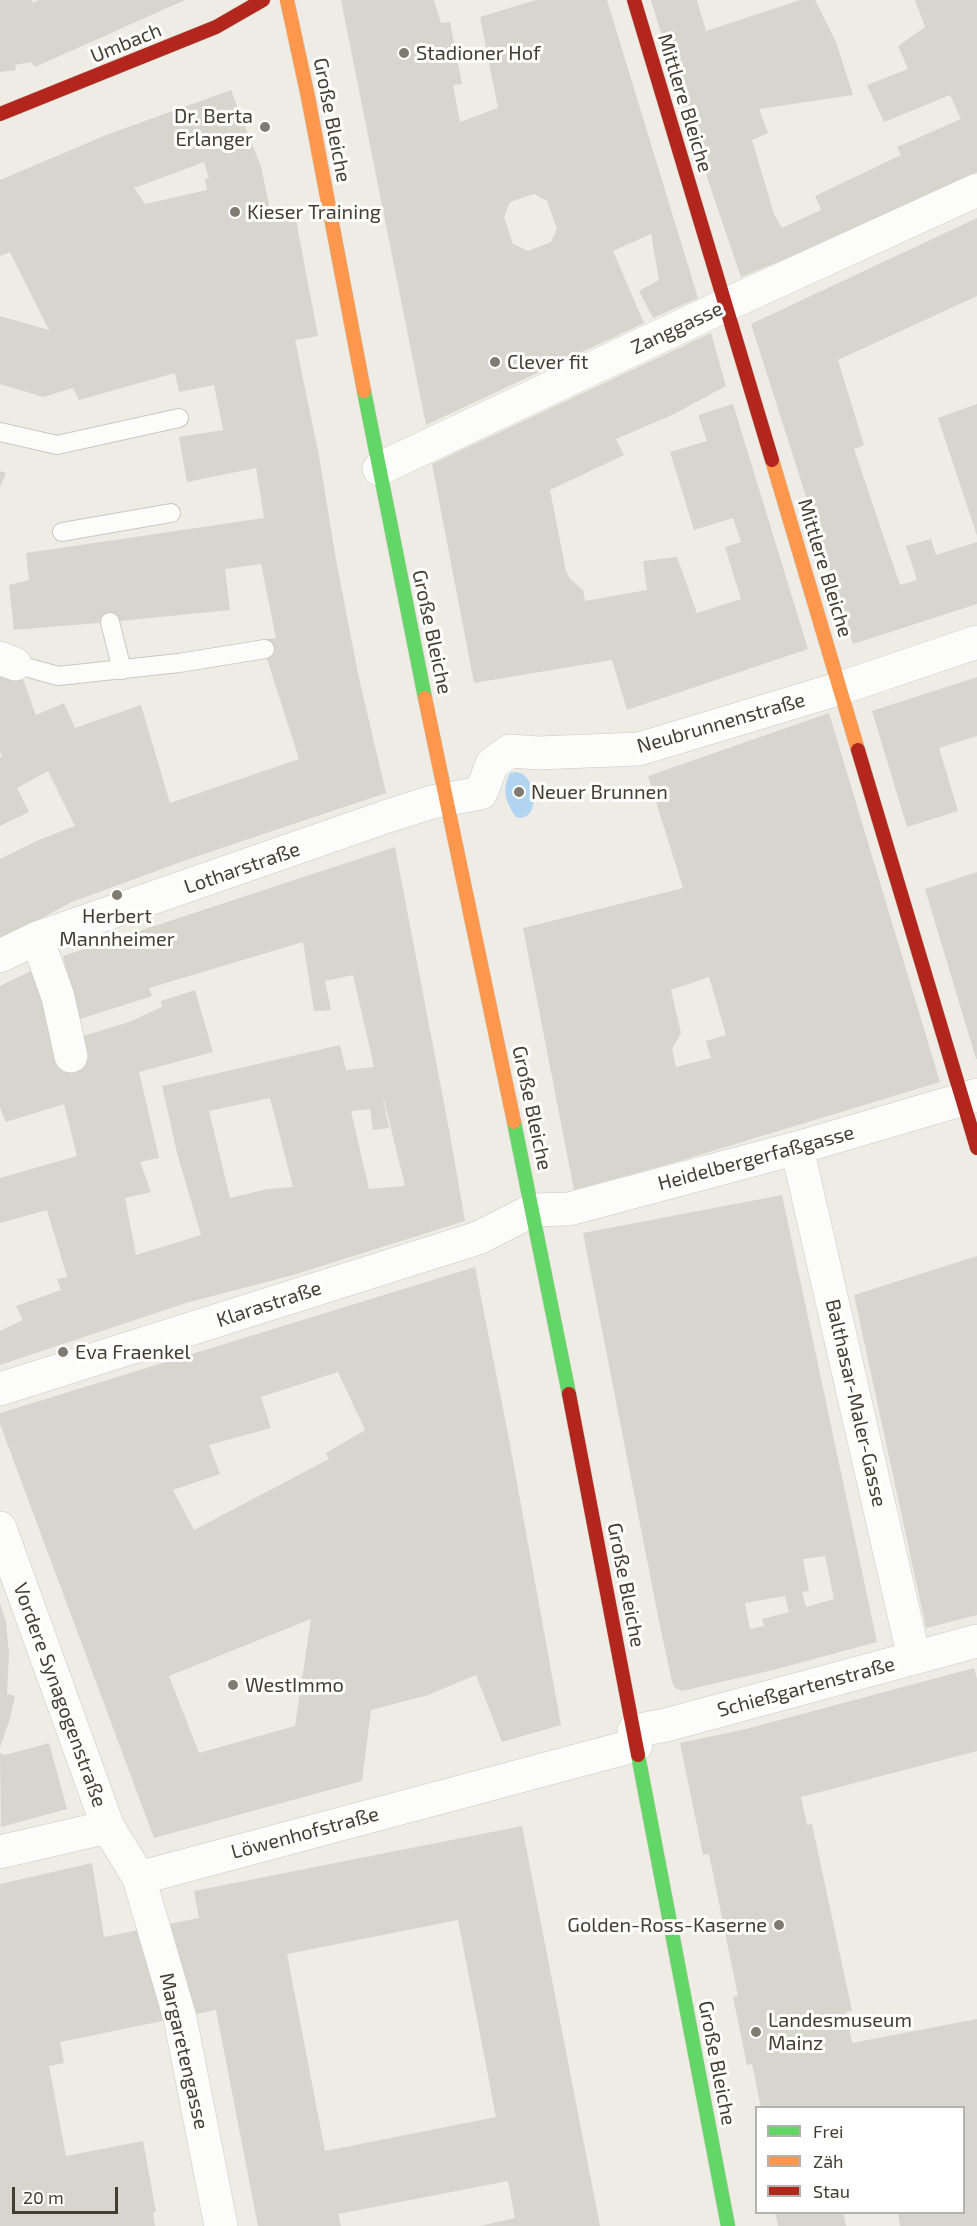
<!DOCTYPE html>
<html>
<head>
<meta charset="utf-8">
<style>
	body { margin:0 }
	#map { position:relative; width:977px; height:2226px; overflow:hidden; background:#eeece5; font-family:"Exo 2",sans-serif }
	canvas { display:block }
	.legend { position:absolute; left:755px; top:2106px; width:210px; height:108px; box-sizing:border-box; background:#fff; border:2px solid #b4b2ad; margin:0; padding:8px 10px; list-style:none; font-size:18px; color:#443e32 }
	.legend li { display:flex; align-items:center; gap:12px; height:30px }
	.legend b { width:30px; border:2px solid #b4b2ad }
	.scale { position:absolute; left:12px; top:2187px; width:106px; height:27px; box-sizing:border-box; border:3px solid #443e32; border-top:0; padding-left:8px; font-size:18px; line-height:21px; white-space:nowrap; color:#443e32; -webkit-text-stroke:4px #fff; paint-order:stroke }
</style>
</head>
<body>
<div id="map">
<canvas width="977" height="2226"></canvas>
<ul class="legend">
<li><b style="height:8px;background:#63d668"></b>Frei</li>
<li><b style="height:8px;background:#ff974d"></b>Zäh</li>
<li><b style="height:8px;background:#b3261e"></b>Stau</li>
</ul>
<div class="scale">20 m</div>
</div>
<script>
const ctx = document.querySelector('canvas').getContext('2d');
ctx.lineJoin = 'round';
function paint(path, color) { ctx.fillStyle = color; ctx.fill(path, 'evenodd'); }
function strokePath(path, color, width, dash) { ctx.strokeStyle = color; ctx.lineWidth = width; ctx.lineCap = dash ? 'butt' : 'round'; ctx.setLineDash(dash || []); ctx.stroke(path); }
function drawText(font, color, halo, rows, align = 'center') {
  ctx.font = font + ' "Exo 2",sans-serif'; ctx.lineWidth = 6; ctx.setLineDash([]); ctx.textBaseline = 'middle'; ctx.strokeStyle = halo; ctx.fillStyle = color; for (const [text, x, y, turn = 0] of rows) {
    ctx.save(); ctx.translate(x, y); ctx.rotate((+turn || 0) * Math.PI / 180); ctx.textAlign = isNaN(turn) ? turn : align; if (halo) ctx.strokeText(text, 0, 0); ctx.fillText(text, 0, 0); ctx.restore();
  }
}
paint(new Path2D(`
	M 516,772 C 539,774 540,825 516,817 C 506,803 501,790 510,773 Z`), '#b1d4f1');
paint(new Path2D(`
	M 0,0 L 32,0 L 33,3 L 39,0 L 185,0 L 35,67 L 31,62 L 15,65 L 16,70 L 0,72 Z
	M 341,0 L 434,0 L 441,23 L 450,22 L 462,84 L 453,85 L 460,122 L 498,108 L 480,17 L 536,0 L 607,0 L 698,298 L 653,318 L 639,291 L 659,280 L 651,234 L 613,251 L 644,323 L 426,425 ZM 534,194 L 547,201 L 557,229 L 551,242 L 528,251 L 513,244 L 504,217 L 510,202 Z
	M 651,0 L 697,0 L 706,31 L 800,0 L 815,0 L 836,42 L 853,95 L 759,109 L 768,133 L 752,140 L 774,214 L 782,228 L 821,210 L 815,196 L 901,155 L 897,147 L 961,119 L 950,95 L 884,122 L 867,85 L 908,69 L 898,46 L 925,27 L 915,0 L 977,0 L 977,172 L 795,255 L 741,277 L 686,116 Z
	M 231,90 L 261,167 L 271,214 L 294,210 L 318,336 L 295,340 L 319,456 L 335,554 L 358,674 L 386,793 L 189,859 L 72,902 L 0,940 L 0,859 L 41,839 L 75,826 L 48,771 L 17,788 L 29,812 L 0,826 L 0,757 L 2,756 L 0,752 L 0,677 L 21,674 L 36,715 L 64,703 L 75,728 L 141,705 L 170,803 L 299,759 L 261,640 L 276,638 L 261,564 L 225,569 L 230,610 L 110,622 L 14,630 L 9,585 L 29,580 L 26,553 L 264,518 L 256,468 L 187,482 L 179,437 L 223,430 L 214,385 L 179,392 L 175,373 L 79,400 L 73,388 L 43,397 L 0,384 L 0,316 L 49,330 L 10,252 L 0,256 L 0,180 L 106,135 ZM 204,162 L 209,178 L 205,179 L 207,190 L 145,204 L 134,188 Z
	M 977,218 L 977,296 L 838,360 L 864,445 L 854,449 L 900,585 L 917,580 L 906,546 L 931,539 L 936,555 L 977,542 L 977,604 L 853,644 L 751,324 Z
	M 711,333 L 726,386 L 672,415 L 616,439 L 624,455 L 550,490 L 566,571 L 570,579 L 583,590 L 585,601 L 647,590 L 643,561 L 677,557 L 697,613 L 741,599 L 725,547 L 741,542 L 733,518 L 694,530 L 670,452 L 707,441 L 698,415 L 733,404 L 808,649 L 627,710 L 612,660 L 474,683 L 432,464 Z
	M 977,404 L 977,536 L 938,418 Z
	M 0,471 L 6,473 L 0,487 Z
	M 977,677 L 977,736 L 939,748 L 958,811 L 907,827 L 872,711 Z
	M 829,713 L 940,1082 L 676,1162 L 574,1190 L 523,928 L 683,888 L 648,776 ZM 709,977 L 726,1035 L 706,1041 L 711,1058 L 676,1067 L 672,1049 L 681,1033 L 671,990 Z
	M 395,847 L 450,1135 L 465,1221 L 293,1275 L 186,1303 L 0,1365 L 0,1331 L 23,1320 L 16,1306 L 61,1290 L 57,1279 L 67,1277 L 47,1210 L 0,1223 L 0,1178 L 77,1156 L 64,1104 L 6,1122 L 0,1108 L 0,986 L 35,969 L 80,1037 L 129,1022 L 162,1007 L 161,1001 L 195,990 L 213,1052 L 139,1072 L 159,1158 L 140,1162 L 151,1192 L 125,1198 L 136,1255 L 201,1235 L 177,1153 L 162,1086 L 340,1045 L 346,1070 L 374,1067 L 353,975 L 325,981 L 331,1010 L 314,1011 L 303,942 L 149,988 L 152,996 L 77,1020 L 63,956 ZM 381,1087 L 405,1186 L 369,1189 L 351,1111 L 370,1109 L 373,1130 L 389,1128 ZM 270,1098 L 293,1187 L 267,1189 L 230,1198 L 209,1111 Z
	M 977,872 L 977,1059 L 976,1059 L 925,889 Z
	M 782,1195 L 877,1642 L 773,1670 L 682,1691 L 675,1688 L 672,1682 L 659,1621 L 583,1233 ZM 825,1556 L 834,1599 L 806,1607 L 802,1592 L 809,1591 L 803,1559 ZM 785,1596 L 789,1612 L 762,1619 L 764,1626 L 750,1629 L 745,1603 Z
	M 977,1256 L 977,1615 L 926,1628 L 854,1295 Z
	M 475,1267 L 509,1439 L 561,1725 L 502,1742 L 476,1675 L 428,1695 L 371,1710 L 362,1781 L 154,1838 L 0,1424 L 0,1413 ZM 338,1372 L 365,1430 L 326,1453 L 329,1459 L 194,1530 L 173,1490 L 220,1474 L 209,1445 L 271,1428 L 261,1397 ZM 311,1619 L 295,1726 L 199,1753 L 169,1676 Z
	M 0,1603 L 6,1622 L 9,1653 L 7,1694 L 15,1696 L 9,1722 L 0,1747 Z
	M 974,1668 L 977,1679 L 977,1751 L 801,1797 L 807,1825 L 812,1824 L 852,2011 L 846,2012 L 852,2043 L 977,2019 L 977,2226 L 900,2226 L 898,2212 L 964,2212 L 964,2108 L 761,2108 L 752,2064 L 747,2065 L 733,1997 L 738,1996 L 709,1854 L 703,1855 L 680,1743 L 746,1729 Z
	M 49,1743 L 67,1809 L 1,1827 L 0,1753 L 5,1755 Z
	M 522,1826 L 600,2226 L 480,2226 L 515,2218 L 508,2181 L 338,2214 L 341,2226 L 258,2226 L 216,2010 L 60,2042 L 64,2063 L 49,2066 L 66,2156 L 143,2141 L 156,2212 L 153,2212 L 155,2226 L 0,2226 L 0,1884 L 92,1863 L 104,1937 L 199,1918 L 194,1891 ZM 458,1920 L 496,2117 L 325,2151 L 287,1954 Z
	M 775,2212 L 843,2212 L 846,2226 L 778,2226 Z`), '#d7d5ce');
const lane = new Path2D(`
	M 0,432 L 57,445 L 179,418
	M 62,532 L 171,513
	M 110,622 L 122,670
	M 15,664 L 58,676 L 179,663 L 265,649`);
const street = new Path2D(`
	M 379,469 L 745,296 L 977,190
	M 0,658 L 15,664
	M 37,938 L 58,997 L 71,1056
	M 0,956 L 37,938 L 388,816 L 432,802 L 481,793 L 492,764 L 510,751 L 538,753 L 639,749 L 841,688 L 977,642
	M 797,1148 L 914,1658
	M 0,1389 L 478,1238 L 533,1210 L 569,1209 L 797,1148 L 977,1095
	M 0,1528 L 108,1827 L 139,1878 L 636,1745
	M 634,1731 L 666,1725 L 977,1641
	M 0,1852 L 108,1827
	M 139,1878 L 180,2018 L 221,2226`);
const fast = new Path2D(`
	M 364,391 L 425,698
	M 514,1122 L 569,1394
	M 638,1755 L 728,2226`);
const slow = new Path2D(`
	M 287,0 L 308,97 L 364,391
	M 772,460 L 858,750
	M 425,698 L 514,1122`);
const jam = new Path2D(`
	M 634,0 L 772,460
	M 0,114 L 216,27 L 263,0
	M 858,750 L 977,1148
	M 569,1394 L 638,1755`);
strokePath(lane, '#cac8c1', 20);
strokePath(street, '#cac8c1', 34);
strokePath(fast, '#cecabb', 15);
strokePath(slow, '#cecabb', 15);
strokePath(jam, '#cecabb', 15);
strokePath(lane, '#fcfcfb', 18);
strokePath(street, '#fcfcfb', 33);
strokePath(fast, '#63d668', 14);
strokePath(slow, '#ff974d', 14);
strokePath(jam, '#b3261e', 14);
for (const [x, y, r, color] of [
	[404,53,6,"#807b71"],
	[265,127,6,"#807b71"],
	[235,212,6,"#807b71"],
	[495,362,6,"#807b71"],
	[519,792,6,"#807b71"],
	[117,895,6,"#807b71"],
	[63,1352,6,"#807b71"],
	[233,1685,6,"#807b71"],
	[779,1925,6,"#807b71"],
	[756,2032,6,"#807b71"]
]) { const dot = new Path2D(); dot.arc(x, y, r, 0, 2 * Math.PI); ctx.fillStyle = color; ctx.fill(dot); strokePath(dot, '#fff', 2); }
drawText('20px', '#443e32', '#fff', [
	["Umbach",126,43,-22],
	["Mittlere Bleiche",685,103,73],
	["Große Bleiche",332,120,79],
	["Zanggasse",677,328,-25],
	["Mittlere Bleiche",825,568,73],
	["Große Bleiche",432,632,78],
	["Neubrunnenstraße",721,723,-16],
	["Lotharstraße",242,868,-19],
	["Große Bleiche",532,1108,78],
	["Heidelbergerfaßgasse",756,1158,-15],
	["Klarastraße",269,1304,-18],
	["Balthasar-Maler-Gasse",856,1403,77],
	["Große Bleiche",626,1585,79],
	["Schießgartenstraße",806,1687,-15],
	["Vordere Synagogenstraße",60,1695,70],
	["Löwenhofstraße",305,1833,-15],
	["Margaretengasse",184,2051,77],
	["Große Bleiche",717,2063,79]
]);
drawText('20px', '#443e32', '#fff', [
	["Stadioner Hof",416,53],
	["Dr. Berta",253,116,"right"],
	["Erlanger",253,139,"right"],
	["Kieser Training",247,212],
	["Clever fit",507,362],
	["Neuer Brunnen",531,792],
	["Herbert",117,916,"center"],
	["Mannheimer",117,939,"center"],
	["Eva Fraenkel",75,1352],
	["WestImmo",245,1685],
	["Golden-Ross-Kaserne",767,1925,"right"],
	["Landesmuseum",768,2020],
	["Mainz",768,2043]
], 'left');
</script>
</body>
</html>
